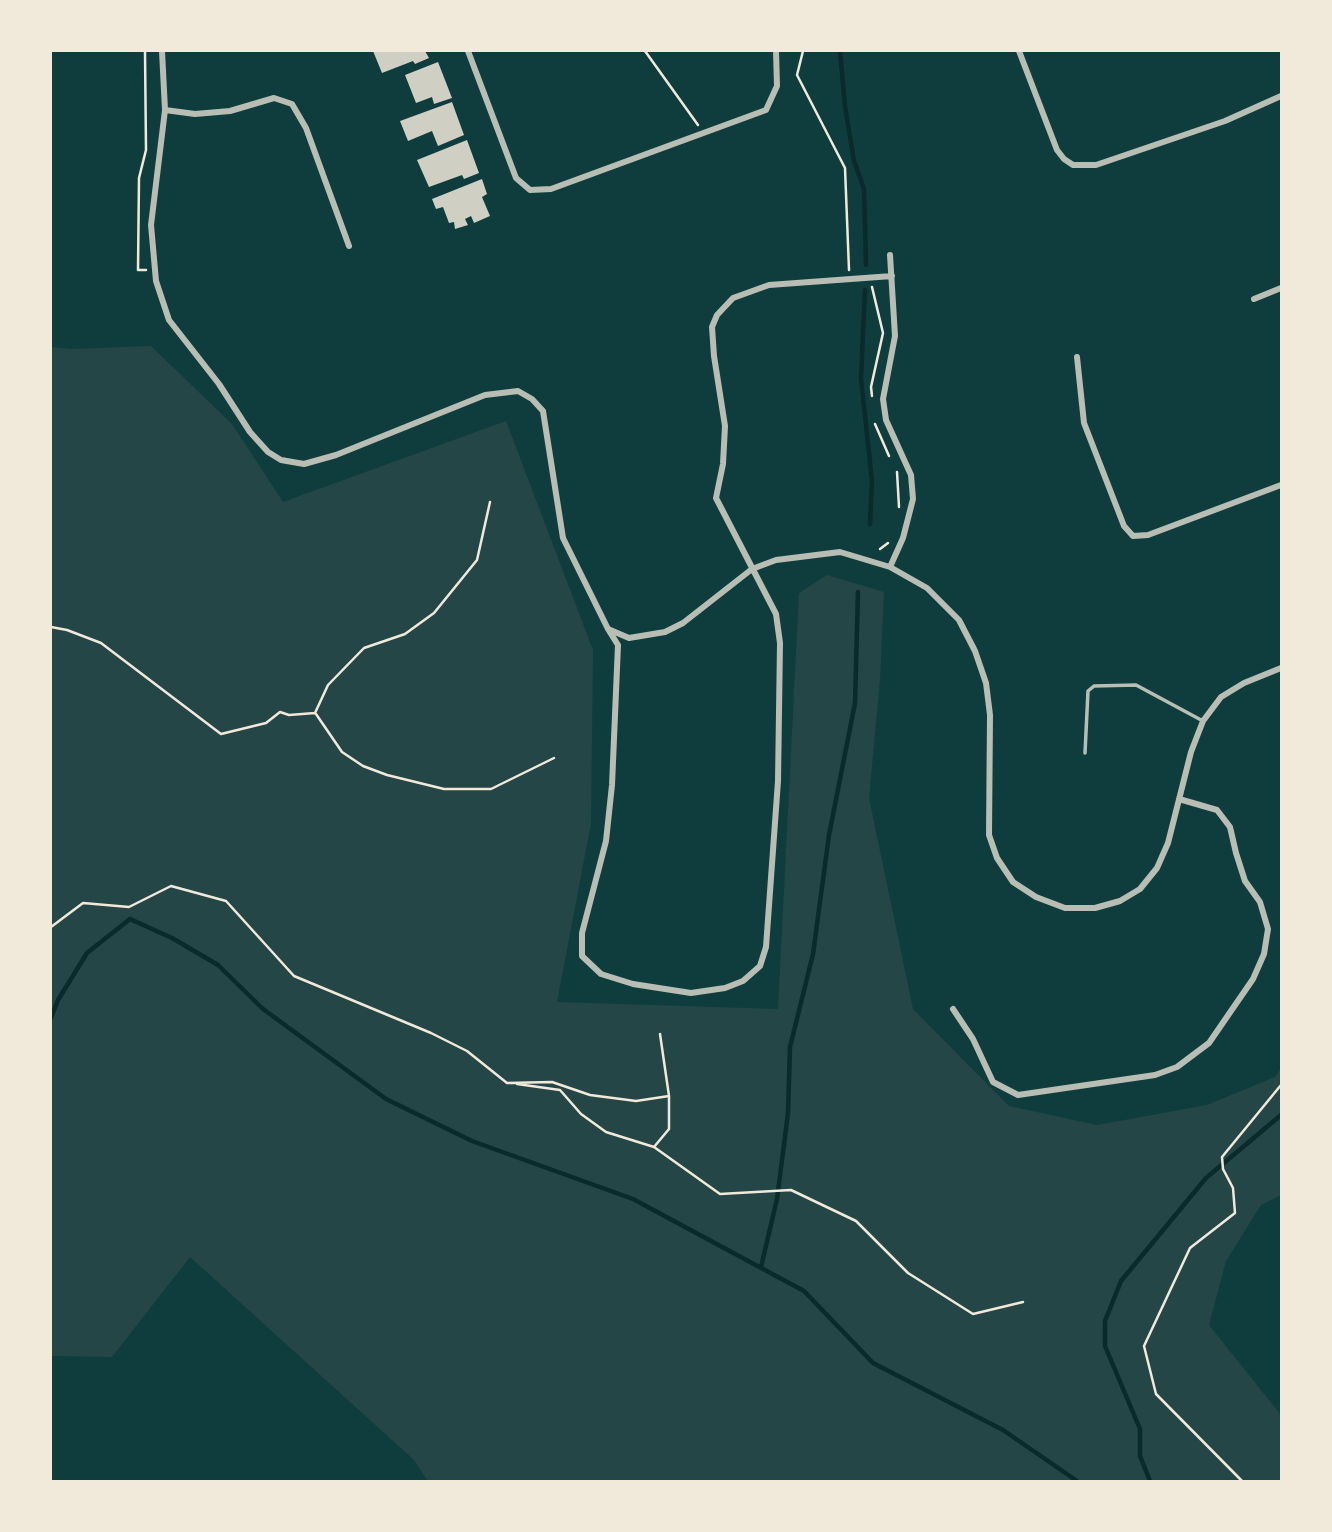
<!DOCTYPE html>
<style>
body{margin:0}
#map{position:relative;width:1332px;height:1532px;overflow:hidden;background:#0f3d3e;font-family:Montserrat,sans-serif}
canvas{display:block}
.frame{position:absolute;inset:0;border:52px solid #f1e9da;pointer-events:none}
</style>
<div id="map">
<canvas width="1332" height="1532"></canvas>
<div class="frame"></div>
</div>
<script>
const g = document.querySelector('canvas').getContext('2d');
g.lineJoin = 'round';
function fillPath(path, color) {
  g.fillStyle = color;
  g.fill(path, 'evenodd');
}
function shape(rows) {
  const path = new Path2D();
  for (const r of rows) {
    path.moveTo(r[0], r[1]);
    for (let i = 2; i < r.length; i += 2) path.lineTo(r[i], r[i + 1]);
  }
  return path;
}
function stroke(path, color, width, dash) {
  g.strokeStyle = color;
  g.lineWidth = width;
  g.lineCap = dash ? 'butt' : 'round';
  g.setLineDash(dash || []);
  g.stroke(path);
}
const green = shape([
 [151,346,232,424,283,502,506,421,593,650,591,823,557,1002,778,1009,799,593,827,575,884,592,880,680,869,798,913,1009,1009,1106,1097,1125,1207,1105,1275,1077,1281,1068,1281,1195,1261,1205,1226,1261,1209,1325,1281,1415,1281,1481,428,1481,414,1460,190,1257,112,1357,51,1356,51,347,71,349]
]);
const stream = shape([
 [840,51,845,106,854,161,864,189,866,265],
 [865,290,861,378,872,481,870,524],
 [51,1018,58,1000,87,953,130,919,172,938,218,965,263,1009,386,1099,472,1141,633,1199,804,1291,873,1363,1003,1430,1077,1481],
 [761,1267,777,1199,788,1113,790,1047,813,954,829,835,855,703,858,592],
 [1150,1481,1140,1456,1140,1429,1105,1346,1105,1321,1121,1281,1206,1178,1281,1115]
]);
const building = shape([
 [373,51,425,51,429,58,415,64,413,61,382,73],
 [438,62,452,98,434,104,432,97,416,103,405,75],
 [452,102,464,135,438,146,432,131,408,141,400,121],
 [467,140,479,173,464,179,462,175,429,187,417,160],
 [482,179,487,194,482,197,490,216,474,223,471,216,465,219,468,225,455,229,454,222,449,223,443,207,436,209,432,199]
]);
const path = shape([
 [145,51,146,150,139,178,138,270,146,270],
 [645,51,698,125],
 [803,51,797,75,845,168,849,270],
 [872,287,883,333,871,387,872,396],
 [875,424,889,456],
 [897,472,899,507],
 [880,549,888,543],
 [51,627,67,630,101,643,221,734,266,723,280,712,289,715,315,713,328,685,364,648,405,634,434,613,477,560,490,502],
 [316,714,342,752,363,766,387,775,444,789,491,789,554,758],
 [51,927,83,903,129,907,171,886,226,901,294,976,431,1033,467,1051,507,1083,552,1082,590,1095,636,1101,669,1096,660,1034],
 [517,1084,560,1090,581,1114,606,1132,654,1147,669,1129,669,1096],
 [654,1147,720,1194,791,1190,856,1221,908,1273,973,1314,1023,1302],
 [1242,1481,1156,1394,1144,1346,1190,1248,1235,1213,1233,1188,1223,1169,1222,1157,1281,1085]
]);
const service = shape([
 [1085,753,1088,691,1094,686,1136,685,1203,721]
]);
const minor = shape([
 [162,51,165,110,151,225,156,281,169,320,219,384,250,432,268,452,281,460,304,464,336,455,485,395,518,391,532,399,543,411,563,538,608,629,629,638,665,632,683,623,752,569,776,560,840,552,890,567,927,588,959,620,975,651,986,683,990,715,989,835,997,858,1013,882,1036,897,1065,908,1095,908,1120,901,1140,889,1157,868,1168,843,1191,752,1203,721,1221,697,1244,683,1281,668],
 [468,51,516,178,530,190,551,189,766,110,777,86,776,51],
 [1019,51,1057,150,1064,159,1073,165,1096,165,1225,121,1281,96],
 [165,110,195,114,230,111,274,98,292,104,306,128,349,246],
 [890,255,895,336,883,399,886,420,911,475,913,499,903,538,890,567],
 [1254,299,1281,288],
 [1077,357,1084,423,1124,526,1133,536,1148,535,1281,485],
 [608,629,618,645,612,785,606,841,582,933,582,956,601,974,633,984,691,993,725,988,743,981,760,966,766,947,778,781,780,643,776,614,716,498,723,464,725,426,714,356,712,327,717,315,733,298,769,285,892,276],
 [953,1009,973,1039,993,1082,1018,1095,1155,1075,1177,1067,1209,1043,1253,979,1264,954,1268,929,1260,902,1245,881,1236,853,1230,827,1217,810,1179,799]
]);
fillPath(green, '#244646');
stroke(stream, '#0a2a2b', 4.5);
fillPath(building, '#cfcfc3');
stroke(path, '#f1e9da', 2.5);
stroke(service, '#b8beb3', 3.5);
stroke(minor, '#b8beb3', 6);
</script>
